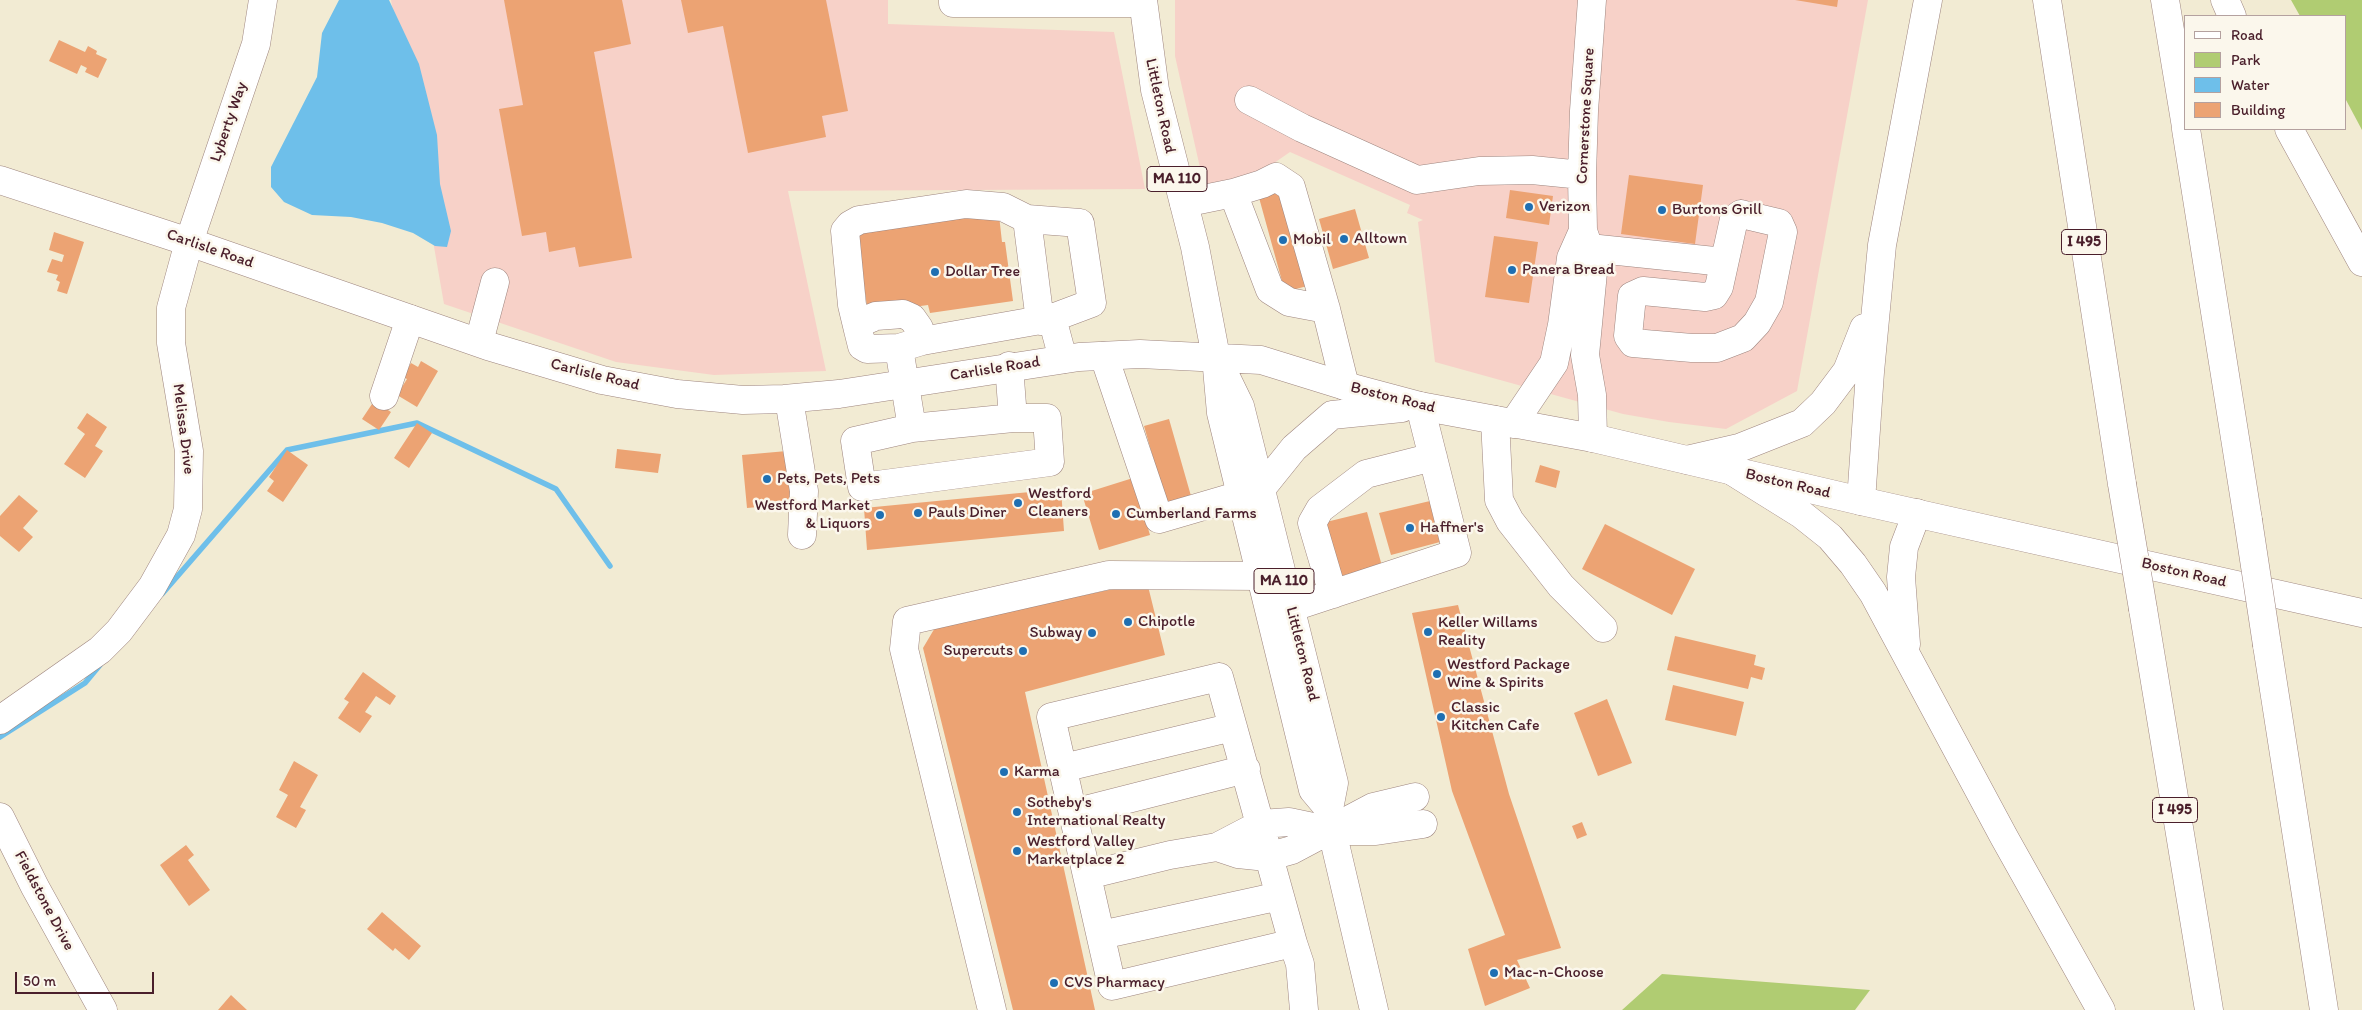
<!DOCTYPE html>
<style>
body{margin:0}
#map{position:relative;width:2362px;height:1010px;overflow:hidden;background:#f2ebd3;font-family:Itim,sans-serif}
canvas{display:block}
.legend{position:absolute;left:2184px;top:15px;width:162px;height:115px;box-sizing:border-box;background:#fbf7ec;border:1px solid #b4a19f;margin:0;padding:6px 9px;list-style:none;font-size:15px;color:#4a1f2b}
.legend li{display:flex;align-items:center;gap:10px;height:25px}
.legend b{width:25px;border:1px solid #b4a19f}
.scale{position:absolute;left:15px;top:972px;width:139px;height:22px;box-sizing:border-box;border:2px solid #4a1f2b;border-top:0;padding-left:6px;font-size:15px;line-height:18px;white-space:nowrap;color:#4a1f2b;-webkit-text-stroke:4px #fbf7ec;paint-order:stroke}
</style>
<div id="map">
<canvas width="2362" height="1010"></canvas>
<ul class="legend">
<li><b style="height:6px;background:#fff"></b>Road</li>
<li><b style="height:14px;background:#b0cc72"></b>Park</li>
<li><b style="height:14px;background:#6ebfea"></b>Water</li>
<li><b style="height:14px;background:#eca373"></b>Building</li>
</ul>
<div class="scale">50 m</div>
</div>
<script>
const g = document.querySelector('canvas').getContext('2d');
g.lineJoin = 'round';
function fillPath(path, color) {
  g.fillStyle = color;
  g.fill(path, 'evenodd');
}
function shape(rows) {
  const path = new Path2D();
  for (const r of rows) {
    path.moveTo(r[0], r[1]);
    for (let i = 2; i < r.length; i += 2) path.lineTo(r[i], r[i + 1]);
  }
  return path;
}
function stroke(path, color, width, dash) {
  g.strokeStyle = color;
  g.lineWidth = width;
  g.lineCap = dash ? 'butt' : 'round';
  g.setLineDash(dash || []);
  g.stroke(path);
}
function label(font, color, halo, rows, align = 'center') {
  g.font = font + ' Itim,sans-serif';
  g.lineWidth = 5;
  g.setLineDash([]);
  g.textBaseline = 'middle';
  g.strokeStyle = halo;
  g.fillStyle = color;
  for (const [text, x, y, turn = 0] of rows) {
    g.save();
    g.translate(x, y);
    g.rotate((+turn || 0) * Math.PI / 180);
    g.textAlign = isNaN(turn) ? turn : align;
    if (halo) g.strokeText(text, 0, 0);
    g.fillText(text, 0, 0);
    g.restore();
  }
}
const built = shape([
 [391,0,888,0,888,24,1114,32,1145,189,788,191,826,371,714,375,616,362,444,304],
 [1175,0,1868,0,1797,391,1726,429,1669,422,1623,414,1435,362,1418,222,1423,220,1407,213,1410,205,1290,152,1209,208,1175,56]
]);
const green = shape([
 [2291,0,2362,0,2362,130,2346,100,2346,16,2300,16],
 [1662,974,1870,990,1855,1010,1622,1010]
]);
const water = shape([
 [339,0,389,0,419,64,437,135,440,184,451,231,447,247,435,246,413,233,382,223,351,217,312,215,284,202,271,187,271,167,317,77,322,33]
]);
const stream = shape([
 [162,594,287,450,417,423,556,489,610,566],
 [0,737,85,683,100,665]
]);
const building = shape([
 [504,0,622,0,631,44,594,52,632,258,579,267,575,247,549,252,546,232,522,236,499,109,523,105],
 [681,0,826,0,848,111,822,116,826,137,748,153,723,26,688,33],
 [1795,0,1838,0,1837,7],
 [59,40,85,52,88,46,97,51,96,54,107,59,98,78,85,72,87,68,81,65,77,74,49,61],
 [1629,175,1703,185,1695,244,1621,234],
 [1281,188,1307,286,1285,292,1258,194],
 [1510,190,1553,196,1549,225,1506,218],
 [1355,209,1369,258,1333,269,1319,219],
 [991,212,999,215,1002,242,1005,242,1013,301,930,313,928,305,868,313,856,232],
 [54,232,84,242,67,294,57,291,60,282,56,280,58,275,47,272,52,259,62,262,64,255,49,250],
 [1494,236,1538,242,1529,303,1485,297],
 [421,361,438,371,417,407,397,395,407,379,403,377,411,363,418,367],
 [374,401,391,412,379,430,362,419],
 [87,413,107,427,95,446,103,451,85,478,64,464,85,434,77,428],
 [1169,419,1191,496,1166,503,1144,426],
 [417,423,432,433,409,468,394,458],
 [617,449,661,454,658,473,615,468],
 [287,450,308,465,283,502,267,491,274,481,269,477],
 [787,451,792,504,747,508,742,455],
 [1540,465,1560,471,1556,488,1535,482],
 [1133,478,1150,535,1099,550,1082,494],
 [1061,489,1064,531,867,550,864,508],
 [19,495,38,511,23,528,33,537,19,552,0,536,0,516],
 [1430,501,1440,542,1391,555,1379,513],
 [1367,512,1382,566,1332,578,1318,524],
 [1605,524,1695,569,1672,615,1582,569],
 [1147,582,1165,655,1025,692,1095,1010,1013,1010,923,648,936,626],
 [1458,605,1509,794,1561,948,1517,960,1530,988,1485,1006,1468,949,1505,935,1452,791,1412,613],
 [1675,636,1756,655,1754,665,1765,668,1762,680,1751,677,1748,689,1667,670],
 [363,672,396,696,390,705,376,696,365,712,372,716,360,733,338,718,349,702,344,699],
 [1673,685,1744,702,1736,736,1665,720],
 [1607,699,1632,763,1598,776,1574,713],
 [294,761,318,775,300,807,306,810,296,828,276,817,288,795,279,790],
 [1582,822,1587,835,1577,839,1572,826],
 [186,845,194,855,188,860,210,890,189,906,160,865],
 [382,912,421,946,409,960,395,948,393,951,367,929],
 [231,995,247,1010,218,1010]
]);
const minor = shape([
 [953,0,953,3,1143,3],
 [1592,0,1584,111,1582,175,1583,231,1594,262,1585,355,1592,395,1593,438],
 [1249,100,1302,128,1417,180,1479,171,1532,170,1582,175],
 [1233,193,1270,290,1289,302,1326,309],
 [1184,203,1233,193,1262,184,1276,177,1291,187,1326,309,1345,386],
 [1741,214,1779,223,1783,232,1769,302,1757,323,1743,338,1717,348,1692,348,1633,343,1628,336,1632,296,1643,291,1705,297,1714,295,1719,287,1734,219,1741,214],
 [1589,248,1724,262],
 [1040,321,1027,219,1080,223,1092,303,1052,318],
 [858,330,852,305,845,231,850,225,859,220,966,204,1003,207,1027,219],
 [479,342,495,282],
 [899,348,867,349,862,346,858,330,864,321,876,316,903,314,912,318,919,328,922,341],
 [1104,356,1159,519,1241,495],
 [1009,366,1013,418,1047,418,1050,462,862,487,855,441,912,428,899,348,922,341,1052,318,1063,359],
 [384,396,410,319],
 [789,399,804,491,802,535],
 [1495,420,1499,500,1510,521,1561,586,1603,628],
 [1513,424,1554,363,1562,325,1571,258,1583,231],
 [912,428,1013,418],
 [1333,594,1312,523,1320,509,1366,474,1433,457],
 [1290,608,1457,553,1420,406],
 [1219,677,1293,943,1112,986,1051,717,1219,677],
 [0,720,100,650,119,631,152,587,181,535,188,509,189,451,171,343,171,308,189,242,256,44,263,0],
 [1063,768,1233,727],
 [1073,813,1246,769],
 [0,817,35,887,103,1010],
 [1217,847,1238,854,1267,857,1292,850,1373,807,1415,797],
 [1088,875,1170,855,1217,847,1261,824,1289,822,1332,831,1376,831,1423,824],
 [1101,935,1280,896],
 [1293,943,1300,964,1304,1010],
 [992,1010,904,649,907,621,1109,575,1261,576]
]);
const major = shape([
 [1143,0,1155,90,1195,247,1216,357,1221,413,1313,790,1329,809],
 [0,180,189,242,488,346,602,380,677,394,743,400,784,399,839,394,1079,357,1140,354,1261,360,1345,386,1420,406,1593,438,1861,501,2362,613],
 [1223,371,1240,406,1334,783,1329,809,1332,831,1374,1010],
 [1261,489,1294,448,1332,415,1402,408]
]);
const highway = shape([
 [2047,0,2122,484],
 [2165,0,2186,127],
 [2225,0,2232,16],
 [2186,129,2248,520],
 [2289,129,2362,262],
 [1687,460,1739,448,1802,423,1823,403,1847,371,1864,328],
 [1732,471,1801,514,1830,537,1853,564,1873,593,2004,837,2101,1010],
 [1861,501,1870,372,1882,245,1928,0],
 [2143,609,2209,1010],
 [1906,644,1901,577,1904,547,1917,513],
 [2267,645,2324,1010]
]);
const highwayBridge = shape([
 [2122,484,2143,609],
 [2248,520,2267,645]
]);
const markers = [
 [1529,207,5,"#1f6fb2"],
 [1662,210,5,"#1f6fb2"],
 [1344,239,5,"#1f6fb2"],
 [1283,240,5,"#1f6fb2"],
 [1512,270,5,"#1f6fb2"],
 [935,272,5,"#1f6fb2"],
 [767,479,5,"#1f6fb2"],
 [1018,503,5,"#1f6fb2"],
 [918,513,5,"#1f6fb2"],
 [1116,514,5,"#1f6fb2"],
 [880,515,5,"#1f6fb2"],
 [1410,528,5,"#1f6fb2"],
 [1128,622,5,"#1f6fb2"],
 [1428,632,5,"#1f6fb2"],
 [1092,633,5,"#1f6fb2"],
 [1023,651,5,"#1f6fb2"],
 [1437,674,5,"#1f6fb2"],
 [1441,717,5,"#1f6fb2"],
 [1004,772,5,"#1f6fb2"],
 [1017,812,5,"#1f6fb2"],
 [1017,851,5,"#1f6fb2"],
 [1494,973,5,"#1f6fb2"],
 [1054,983,5,"#1f6fb2"]
];
const shields = [
 [1177,179,60],
 [2084,242,45],
 [1284,581,60],
 [2175,810,45]
];
const shieldNames = [
 ["MA 110",1177,179],
 ["I 495",2084,242],
 ["MA 110",1284,581],
 ["I 495",2175,810]
];
const streetNames = [
 ["Littleton Road",1160,106,78],
 ["Cornerstone Square",1586,116,-87],
 ["Lyberty Way",229,122,-71],
 ["Carlisle Road",210,249,19],
 ["Carlisle Road",995,369,-9],
 ["Carlisle Road",595,375,14],
 ["Boston Road",1393,398,14],
 ["Melissa Drive",183,429,83],
 ["Boston Road",1788,484,13],
 ["Boston Road",2184,573,13],
 ["Littleton Road",1302,654,76],
 ["Fieldstone Drive",44,901,62]
];
const poiNames = [
 ["Verizon",1539,207],
 ["Burtons Grill",1672,210],
 ["Alltown",1354,239],
 ["Mobil",1293,240],
 ["Panera Bread",1522,270],
 ["Dollar Tree",945,272],
 ["Pets, Pets, Pets",777,479],
 ["Westford",1028,494],
 ["Cleaners",1028,512],
 ["Westford Market",870,506,"right"],
 ["& Liquors",870,524,"right"],
 ["Pauls Diner",928,513],
 ["Cumberland Farms",1126,514],
 ["Haffner's",1420,528],
 ["Chipotle",1138,622],
 ["Keller Willams",1438,623],
 ["Reality",1438,641],
 ["Subway",1082,633,"right"],
 ["Supercuts",1013,651,"right"],
 ["Westford Package",1447,665],
 ["Wine & Spirits",1447,683],
 ["Classic",1451,708],
 ["Kitchen Cafe",1451,726],
 ["Karma",1014,772],
 ["Sotheby's",1027,803],
 ["International Realty",1027,821],
 ["Westford Valley",1027,842],
 ["Marketplace 2",1027,860],
 ["Mac-n-Choose",1504,973],
 ["CVS Pharmacy",1064,983]
];
fillPath(built, '#f7d1c8');
fillPath(green, '#b0cc72');
fillPath(water, '#6ebfea');
stroke(stream, '#6ebfea', 5.5);
fillPath(building, '#eca373');
stroke(minor, '#9e857f', 29);
stroke(major, '#9e857f', 29);
stroke(highway, '#9e857f', 29);
stroke(minor, '#fff', 28);
stroke(major, '#fff', 28);
stroke(highway, '#fff', 28);
stroke(highwayBridge, '#9e857f', 29, []);
stroke(highwayBridge, '#fff', 28);
for (const [x, y, r, color] of markers) {
  const dot = new Path2D();
  dot.arc(x, y, r, 0, 2 * Math.PI);
  g.fillStyle = color;
  g.fill(dot);
  stroke(dot, '#fbf7ec', 2);
}
for (const [x, y, w] of shields) {
  const box = new Path2D();
  box.roundRect(x - w / 2, y - 12.5, w, 25, 4);
  g.fillStyle = '#fbf7ec';
  g.fill(box);
  stroke(box, '#4a1f2b', 1);
}
label('bold 15px', '#4a1f2b', null, shieldNames);
label('16px', '#4a1f2b', '#fbf7ec', streetNames);
label('16px', '#4a1f2b', '#fbf7ec', poiNames, 'left');
</script>
